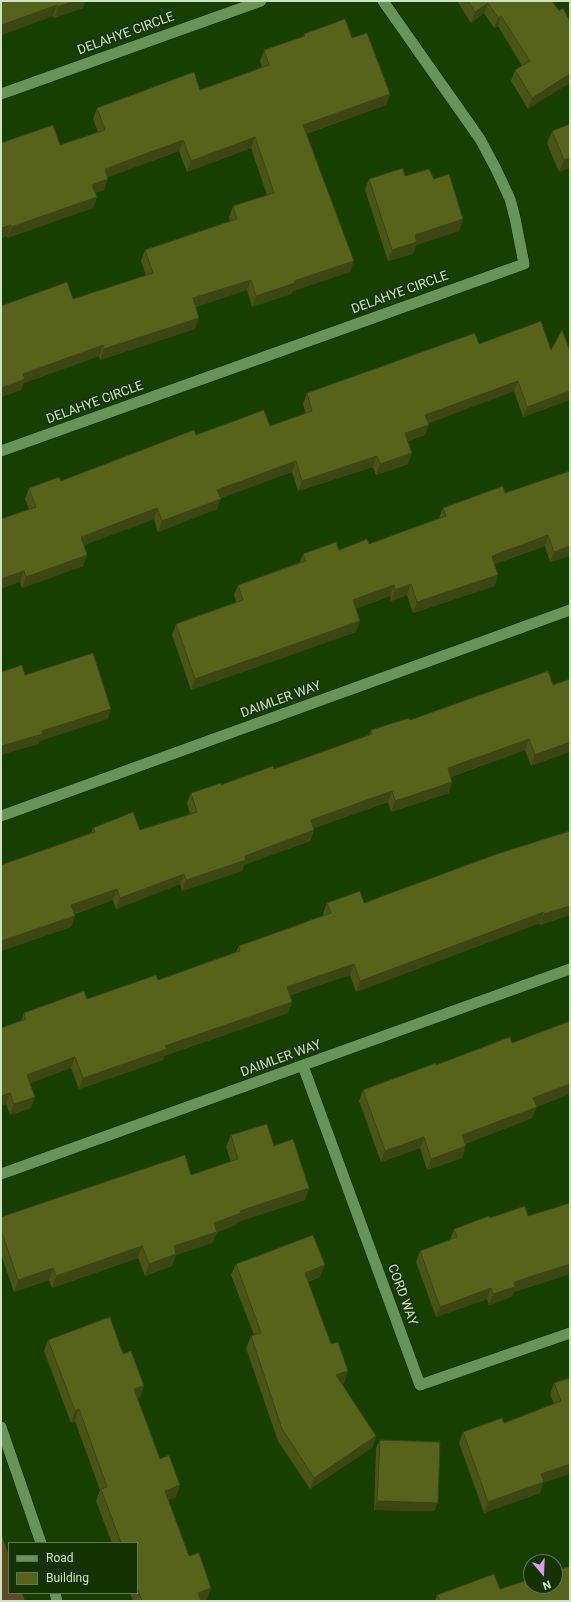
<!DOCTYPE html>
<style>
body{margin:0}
#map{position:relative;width:571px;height:1602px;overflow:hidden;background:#173f00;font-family:Roboto,sans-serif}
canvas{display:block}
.frame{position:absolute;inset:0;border:2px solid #cce4c4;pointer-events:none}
.legend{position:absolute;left:8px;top:1542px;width:130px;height:52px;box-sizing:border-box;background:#143305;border:1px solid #5e7a51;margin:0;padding:5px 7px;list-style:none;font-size:12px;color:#cce4c4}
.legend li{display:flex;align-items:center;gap:8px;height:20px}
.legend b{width:20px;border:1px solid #5e7a51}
.north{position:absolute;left:523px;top:1554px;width:40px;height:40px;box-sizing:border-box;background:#143305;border:1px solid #5e7a51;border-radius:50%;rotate:161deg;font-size:11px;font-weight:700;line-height:16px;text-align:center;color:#cce4c4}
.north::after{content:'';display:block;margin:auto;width:14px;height:18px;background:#dd99f3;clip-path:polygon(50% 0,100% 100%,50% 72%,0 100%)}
</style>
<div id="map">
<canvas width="571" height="1602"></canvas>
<div class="frame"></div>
<ul class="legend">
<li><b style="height:5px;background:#689458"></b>Road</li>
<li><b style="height:11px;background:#57621b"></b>Building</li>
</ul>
<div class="north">N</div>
</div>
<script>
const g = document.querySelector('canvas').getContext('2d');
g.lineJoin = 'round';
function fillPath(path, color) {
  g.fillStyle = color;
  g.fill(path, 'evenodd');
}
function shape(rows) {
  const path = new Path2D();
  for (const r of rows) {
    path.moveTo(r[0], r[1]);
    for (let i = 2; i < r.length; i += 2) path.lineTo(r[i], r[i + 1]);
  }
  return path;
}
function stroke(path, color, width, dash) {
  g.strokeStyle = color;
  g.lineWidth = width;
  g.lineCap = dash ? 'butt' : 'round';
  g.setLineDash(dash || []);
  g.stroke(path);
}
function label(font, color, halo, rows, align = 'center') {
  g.font = font + ' Roboto,sans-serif';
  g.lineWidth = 3;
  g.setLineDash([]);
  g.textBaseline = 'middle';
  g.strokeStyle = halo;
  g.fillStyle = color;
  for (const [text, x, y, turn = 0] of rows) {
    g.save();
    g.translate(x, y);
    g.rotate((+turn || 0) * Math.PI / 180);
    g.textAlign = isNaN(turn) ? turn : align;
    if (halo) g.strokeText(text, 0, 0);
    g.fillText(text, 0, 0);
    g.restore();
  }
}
const green = shape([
 [1,1533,9,1556,9,1593,22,1593,25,1601,1,1601]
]);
const minor = shape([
 [1,94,261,1],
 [1,451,524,264,515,218,510,199,496,169,480,139,383,1],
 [1,816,570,610],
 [303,1066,420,1385,570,1333],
 [1,1174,570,969]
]);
const tertiary = shape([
 [1,1427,41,1543],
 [55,1593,57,1601]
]);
const wall = shape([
 [1,1,85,1,83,8,54,18,53,16,1,35],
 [457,1,552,1,559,11,570,21,528,109,511,81,515,70,522,66,498,26,494,28,484,13,471,23],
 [304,34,352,38,390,94,386,105,306,134,350,272,293,291,291,294,252,307,247,290,196,307,195,329,100,360,99,356,24,383,21,390,1,397,73,299,146,276,141,261,145,250,230,222,229,217,233,206,267,195,251,148,187,172,179,151,108,177,104,190,95,193,97,197,93,208,7,238,7,236,1,238,1,143,60,145,98,132,93,119,97,108,200,90,262,67,260,61,264,50,303,37],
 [552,131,570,168,559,172,547,143],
 [405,176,434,179,463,219,459,231,416,245,413,254,388,261,365,190,369,179],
 [479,344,570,351,570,400,523,417,514,391,428,423,425,435,408,441,408,464,376,475,373,467,298,491,292,472,220,498,217,509,158,532,154,519,84,545,87,555,83,566,22,588,20,582,29,509,25,499,29,488,61,481,196,435,270,426,306,414,303,404,307,393],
 [570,471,570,556,550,562,545,546,495,564,495,586,413,613,407,595,391,601,390,596,355,609,356,632,191,690,172,635,176,624,236,602,234,595,238,585,300,562,303,554,339,550,369,544,439,518,443,508,505,493],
 [570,679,531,766,525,750,451,777,449,793,391,812,388,802,314,828,314,830,310,841,244,865,242,871,182,891,180,884,116,909,113,900,75,914,75,916,71,927,1,951,1,865,91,833,93,828,140,830,190,814,187,803,191,793,221,785,274,769,369,736,371,730,410,720,553,685],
 [497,854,570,915,540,925,540,923,356,992,350,975,290,995,292,1002,288,1013,164,1056,163,1060,79,1089,71,1068,30,1083,31,1108,10,1115,6,1104,21,1021,24,1013,87,999,158,980,236,952,239,946,324,915,323,914,327,903,364,903],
 [570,1021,570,1094,536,1107,532,1118,465,1144,462,1158,427,1170,420,1148,381,1162,359,1101,363,1090,436,1065,512,1043],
 [231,1135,274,1146,309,1188,305,1200,237,1222,236,1225,217,1232,212,1243,176,1255,172,1266,145,1276,138,1258,52,1288,49,1280,14,1292,1,1254,1,1217,191,1175,231,1162,226,1147],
 [570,1203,570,1274,514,1292,511,1297,489,1305,487,1299,436,1317,416,1262,420,1251,450,1240,454,1229,490,1218,528,1216],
 [236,1264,320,1277,308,1282,331,1344,348,1371,344,1383,341,1384,376,1436,372,1448,310,1489,278,1441,246,1348,251,1336,254,1335,231,1275],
 [48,1340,140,1397,137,1398,160,1459,176,1497,168,1500,189,1556,207,1600,203,1601,133,1601,130,1593,137,1593,137,1543,112,1543,96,1501,100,1490,75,1421,71,1423,44,1351],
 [570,1378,543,1483,540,1493,484,1513,459,1443,463,1432,504,1423,554,1404,550,1394,554,1383],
 [380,1440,434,1511,374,1510,376,1448],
 [500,1589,570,1601,435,1601,437,1595]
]);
const shadedWall = shape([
 [74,1,85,1,83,8,54,18,58,7],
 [488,3,484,13,471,23,475,12],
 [57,5,53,16,1,35,1,25],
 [501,16,498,26,494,28,498,18],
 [570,74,570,83,528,109,532,98],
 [390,94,386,105,299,136,303,125],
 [255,137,251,148,187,172,191,161],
 [183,140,179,151,101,180,105,169],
 [570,158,570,168,559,172,564,160],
 [108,179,104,190,88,195,92,185],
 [97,197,93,208,7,238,11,227],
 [463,219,459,231,416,245,413,254,388,261,392,250,415,235],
 [11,225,7,236,1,238,1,228],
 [354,261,350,272,293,291,291,294,252,307,256,296,294,281],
 [251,280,247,290,189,309,193,298],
 [199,318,195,329,100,360,104,349],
 [103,345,99,356,24,383,21,390,1,397,1,388,23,374],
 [518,381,514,391,422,426,425,415],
 [570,391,570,400,523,417,527,407],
 [429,425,425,435,401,444,405,433],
 [412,453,408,464,376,475,380,464],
 [377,456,373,467,298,491,302,481],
 [296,461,292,472,213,501,217,490],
 [221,499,217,509,158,532,162,521],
 [157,508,154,519,77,548,81,537],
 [548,535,545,546,488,566,492,556],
 [570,546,570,556,550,562,554,552],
 [87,555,83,566,22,588,26,577],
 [24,571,20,582,1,589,1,579],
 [498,575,495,586,413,613,417,602],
 [411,584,407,595,391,601,395,590],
 [394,585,390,596,349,611,353,600],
 [360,621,356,632,191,690,195,679],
 [111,709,108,719,40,741,39,744,1,755,1,746,42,731],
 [529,739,525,750,444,779,448,768],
 [570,742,570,752,531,766,535,755],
 [452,782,449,793,391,812,395,801],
 [392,791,388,802,307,831,311,820],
 [314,830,310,841,244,865,242,871,182,891,186,880,245,856],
 [184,874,180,884,116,909,120,898],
 [117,889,113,900,67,916,71,905],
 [570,906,570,915,540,925,544,914],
 [544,912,540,923,356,992,360,981],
 [75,916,71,927,1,951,1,941],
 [354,964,350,975,283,998,287,987],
 [292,1002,288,1013,164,1056,163,1060,79,1089,83,1078,165,1046],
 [75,1057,71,1068,23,1086,27,1075],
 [570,1084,570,1094,529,1109,533,1098],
 [10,1093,6,1104,1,1106,1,1096],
 [35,1097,31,1108,10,1115,14,1104],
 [537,1107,532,1118,458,1146,462,1135],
 [424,1137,420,1148,381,1162,385,1151],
 [466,1146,462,1158,427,1170,431,1159],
 [309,1188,305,1200,237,1222,236,1225,214,1233,217,1232,212,1243,176,1255,172,1266,145,1276,149,1264,174,1246,214,1223,240,1211],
 [142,1246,138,1258,52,1288,56,1276],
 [570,1264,570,1274,514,1292,511,1297,489,1305,493,1294,514,1282],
 [325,1265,320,1277,301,1284,305,1273],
 [53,1268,49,1280,14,1292,18,1280],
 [491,1288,487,1299,436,1317,440,1307],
 [348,1371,344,1383,332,1387,336,1375],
 [144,1386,140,1397,130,1401,134,1389],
 [79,1409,75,1421,71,1423,75,1411],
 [376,1436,372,1448,310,1489,314,1478],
 [570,1464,570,1474,543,1483,540,1493,484,1513,488,1502,541,1474],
 [180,1485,176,1497,161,1502,165,1491],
 [377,1501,438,1503,434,1511,374,1510],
 [211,1588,207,1600,203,1601,195,1601,198,1593]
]);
const building = shape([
 [1,1,74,1,58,7,57,5,1,25,1,1],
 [468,1,552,1,559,11,563,8,570,21,570,74,532,98,515,70,530,61,501,16,498,18,488,3,475,12,468,1],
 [345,19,352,38,367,33,390,94,303,125,354,261,294,281,295,283,256,296,251,280,193,298,199,318,104,349,103,345,23,374,25,379,1,388,1,306,67,282,73,299,153,273,145,250,237,219,233,206,274,193,255,137,191,161,183,140,105,169,108,179,92,185,97,197,11,227,11,225,1,228,1,143,53,125,60,145,105,130,97,108,194,72,200,90,269,65,264,50,305,36,304,34,345,19],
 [570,124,570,158,564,160,552,131,570,124],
 [403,168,405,176,429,169,434,179,449,174,463,219,415,235,417,242,392,250,369,179,403,168],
 [541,321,551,350,562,330,570,351,570,391,527,407,518,381,425,415,429,425,405,433,412,453,380,464,377,456,302,481,296,461,217,490,221,499,162,521,157,508,81,537,87,555,26,577,24,571,1,579,1,519,36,507,29,488,59,477,61,481,194,430,196,435,264,410,270,426,312,411,307,393,475,333,479,344,541,321],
 [570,471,570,546,554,552,548,535,492,556,498,575,417,602,411,584,395,590,394,585,353,600,360,621,195,679,176,624,243,600,238,585,306,561,303,554,336,542,339,550,367,539,369,544,446,516,443,508,503,486,505,493,570,471],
 [93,653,111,709,42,731,43,734,1,746,1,672,22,665,25,675,93,653],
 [548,671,553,685,570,679,570,742,535,755,529,739,448,768,452,782,395,801,392,791,311,820,314,830,245,856,246,860,186,880,184,874,120,898,117,889,71,905,75,916,1,941,1,865,95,832,93,828,133,812,140,830,197,812,191,793,221,783,221,785,273,766,274,769,372,734,371,730,409,718,410,720,548,671],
 [570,831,570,906,544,914,544,912,360,981,354,964,287,987,292,1002,165,1046,167,1049,83,1078,75,1057,27,1075,35,1097,14,1104,10,1093,1,1096,1,1028,26,1019,24,1013,84,991,87,999,156,975,158,980,240,951,239,946,331,913,327,903,360,891,364,903,497,854,570,831],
 [570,1021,570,1084,533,1098,537,1107,462,1135,466,1146,431,1159,424,1137,385,1151,363,1090,436,1063,436,1065,510,1037,512,1043,570,1021],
 [267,1124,274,1146,293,1139,309,1188,240,1211,241,1213,214,1223,217,1232,174,1246,176,1254,149,1264,142,1246,56,1276,53,1268,18,1280,1,1230,1,1217,185,1155,191,1175,238,1159,231,1135,267,1124],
 [570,1203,570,1264,514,1282,515,1287,493,1294,491,1288,440,1307,420,1251,457,1237,454,1229,489,1216,490,1218,525,1206,528,1216,570,1203],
 [313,1235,325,1265,305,1273,331,1344,338,1342,348,1371,336,1375,376,1436,314,1478,282,1429,251,1336,261,1333,236,1264,313,1235],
 [110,1317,123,1354,131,1351,144,1386,134,1389,160,1459,169,1455,180,1485,165,1491,189,1556,199,1553,211,1588,198,1593,201,1601,142,1601,137,1587,137,1543,121,1543,101,1489,107,1487,79,1409,75,1411,48,1340,110,1317],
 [570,1378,570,1464,541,1474,544,1482,488,1502,463,1432,502,1418,504,1423,561,1401,554,1383,570,1378],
 [380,1440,440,1442,438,1503,377,1501,380,1440],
 [570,1566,570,1601,440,1601,437,1595,494,1574,500,1589,531,1579,531,1586,555,1586,555,1571,570,1566]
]);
const streetNames = [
 ["DELAHYE CIRCLE",126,34,-20],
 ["DELAHYE CIRCLE",400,293,-20],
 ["DELAHYE CIRCLE",95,403,-20],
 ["DAIMLER WAY",281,700,-20],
 ["DAIMLER WAY",281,1059,-20],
 ["CORD WAY",402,1295,70]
];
fillPath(green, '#614922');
stroke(minor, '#0d2204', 12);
stroke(tertiary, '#0d2204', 12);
stroke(minor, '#689458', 11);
stroke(tertiary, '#689458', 11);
fillPath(wall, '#4b5417');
fillPath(shadedWall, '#3d4513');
fillPath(building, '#57621b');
stroke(building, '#3d4513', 1);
label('13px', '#cce4c4', '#143305', streetNames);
</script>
